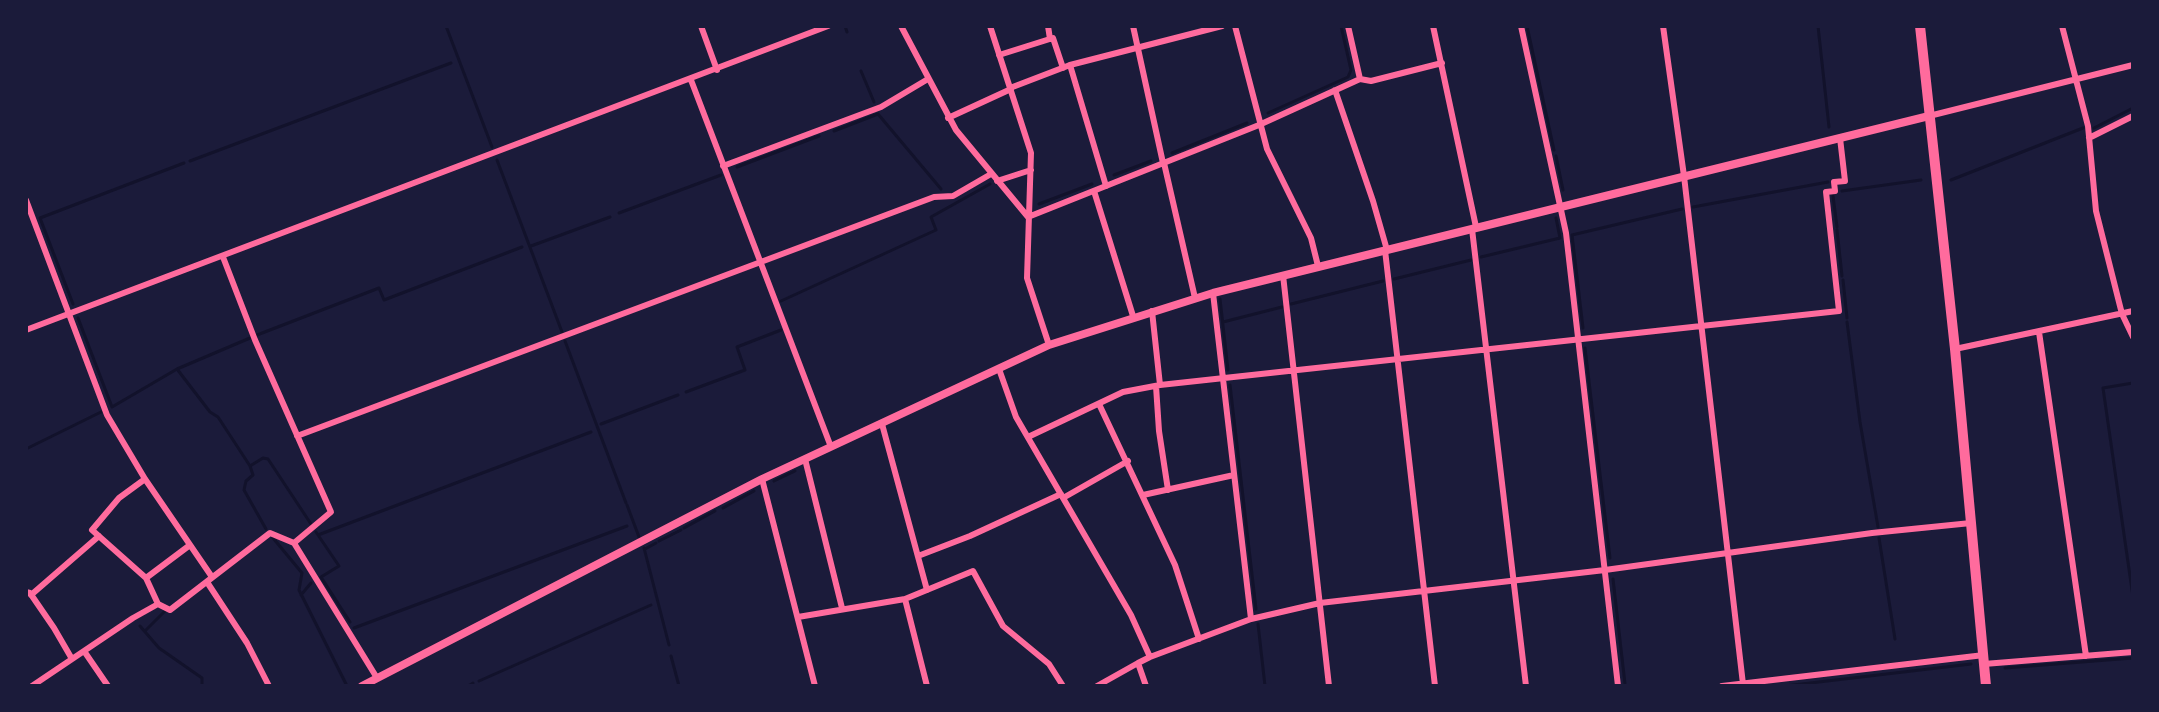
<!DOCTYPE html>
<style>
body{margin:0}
#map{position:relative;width:2159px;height:712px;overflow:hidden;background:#1b1b3a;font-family:Rubik,sans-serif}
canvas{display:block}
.frame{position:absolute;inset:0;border:28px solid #1b1b3a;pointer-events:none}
</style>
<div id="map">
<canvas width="2159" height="712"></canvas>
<div class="frame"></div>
</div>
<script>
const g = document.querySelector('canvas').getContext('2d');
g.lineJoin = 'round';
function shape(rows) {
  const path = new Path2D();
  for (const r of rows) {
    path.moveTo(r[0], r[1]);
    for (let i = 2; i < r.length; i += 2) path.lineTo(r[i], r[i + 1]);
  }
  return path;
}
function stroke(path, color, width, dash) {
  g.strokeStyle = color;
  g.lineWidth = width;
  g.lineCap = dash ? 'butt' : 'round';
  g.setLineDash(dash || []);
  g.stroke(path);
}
const stream = shape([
 [446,26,492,147],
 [845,26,847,32],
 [1527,26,1554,150],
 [1818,26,1829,127],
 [861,71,874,102],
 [1268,113,1348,77,1351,70,1341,26],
 [2094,128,2133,108],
 [834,131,878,114,941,189],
 [1172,153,1247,123],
 [1556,156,1563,190],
 [497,160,562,332],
 [190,161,451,63],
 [737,167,819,136],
 [1114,175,1151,161],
 [1951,180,2083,128],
 [1842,191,1921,180],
 [1833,196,1837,227],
 [1039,204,1092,184],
 [1693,207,1828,182],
 [619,213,721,175],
 [1837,230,1842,276],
 [531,246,610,217],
 [1481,257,1560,238,1556,218],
 [1394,279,1471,260],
 [1843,280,1847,318],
 [1220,299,1228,370],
 [781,301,936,230,931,217,990,184],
 [73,304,40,218,184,163],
 [1291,304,1383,281],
 [78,318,112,407,177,369,210,412,218,417,250,466,253,475,246,481,244,490,266,529],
 [1223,322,1282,307],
 [1847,322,1860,422,1878,527],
 [1583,328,1572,235,1682,209],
 [257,335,379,288,384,300,522,247],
 [565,341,626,503],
 [1585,348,1610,558],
 [177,369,250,338],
 [2133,383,2103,388,2133,597],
 [1230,385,1256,609],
 [686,392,745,370,737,347,781,330],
 [601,424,678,395],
 [26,449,101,412],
 [250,466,263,458,268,459,311,524],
 [774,481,795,471],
 [627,505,639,537],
 [723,508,754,491],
 [684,528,715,511],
 [316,532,339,566,321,577,350,622],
 [318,535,591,432],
 [273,538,302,573,299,590,347,686],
 [1879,538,1895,639],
 [659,541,681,530],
 [644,548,669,645],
 [645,549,656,543],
 [1613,579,1625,684],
 [301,595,311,583],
 [1258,624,1265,686],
 [140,626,159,648,202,678,202,686],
 [354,628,627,526],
 [145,631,165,611],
 [671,656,679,686],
 [2005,668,2133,658],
 [479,681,651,605],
 [468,686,473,683],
 [1785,686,1971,664]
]);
const minor = shape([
 [701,26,717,70],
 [901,26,956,130,1028,217],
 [990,26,1031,153,1027,278,1049,345],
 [1048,26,1050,39],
 [1133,26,1163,163],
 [1235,26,1267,149,1311,238,1318,266],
 [1433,26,1476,227],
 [1521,26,1566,233,1618,686],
 [1663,26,1684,176,1743,684],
 [2062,26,2088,126,2096,211,2122,314,2133,337],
 [999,55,1053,38,1063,68],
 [1070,65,1106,186],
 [1360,79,1371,81,1442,63],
 [691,80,831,447],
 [1010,88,1070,65,1222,26],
 [1335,90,1373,201,1387,250],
 [1929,116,2133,65],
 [948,118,1011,89],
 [2089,138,2133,116],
 [1164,163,1195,298],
 [723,166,881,107,928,79],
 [997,181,1031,170],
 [1094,191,1133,316],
 [26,200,107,415,145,479,212,577],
 [1028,217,1259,125,1360,79,1348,26],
 [1472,229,1526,686],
 [1385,250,1435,686],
 [223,257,255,340,331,512,294,543],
 [1283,275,1329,686],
 [1213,293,1251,619],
 [1152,311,1160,385],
 [26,330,828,26],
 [2039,332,2086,656],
 [1955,349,2133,311],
 [999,369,1016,417,1131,615,1150,657],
 [1156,386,1159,431,1168,490],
 [1099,404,1175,565,1199,639],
 [882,424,927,590],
 [297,436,934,197,953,196,991,174],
 [1028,437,1123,392,1160,385,1839,311,1826,192,1835,191,1834,182,1845,181,1840,138],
 [805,459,842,608],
 [145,479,119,498,92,530,146,578,158,604],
 [762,479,815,686],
 [1143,495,1234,475],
 [1063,498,1128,461],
 [918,556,970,536,1061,494],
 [146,578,190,545],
 [207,582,247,643,269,686],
 [26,592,30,593,54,628,72,659],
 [31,595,99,536],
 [798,617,905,599],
 [84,651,108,686],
 [1984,664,2133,652],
 [32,686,133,618,158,604,170,610,270,533,294,543,377,678],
 [927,686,905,599,973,571,1003,626,1049,664,1063,686],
 [1097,686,1138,663],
 [1146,686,1138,663,1150,657,1251,619,1320,603,1605,570,1872,533,1971,523],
 [1722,686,1984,655]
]);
const tertiary = shape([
 [362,686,762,479,1049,345,1213,293,1929,116]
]);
const primary = shape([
 [1920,26,1955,349,1986,686]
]);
stroke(stream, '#12122b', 3);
stroke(minor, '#ff6b9d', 6);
stroke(tertiary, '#ff6b9d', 8);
stroke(primary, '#ff6b9d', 10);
</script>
